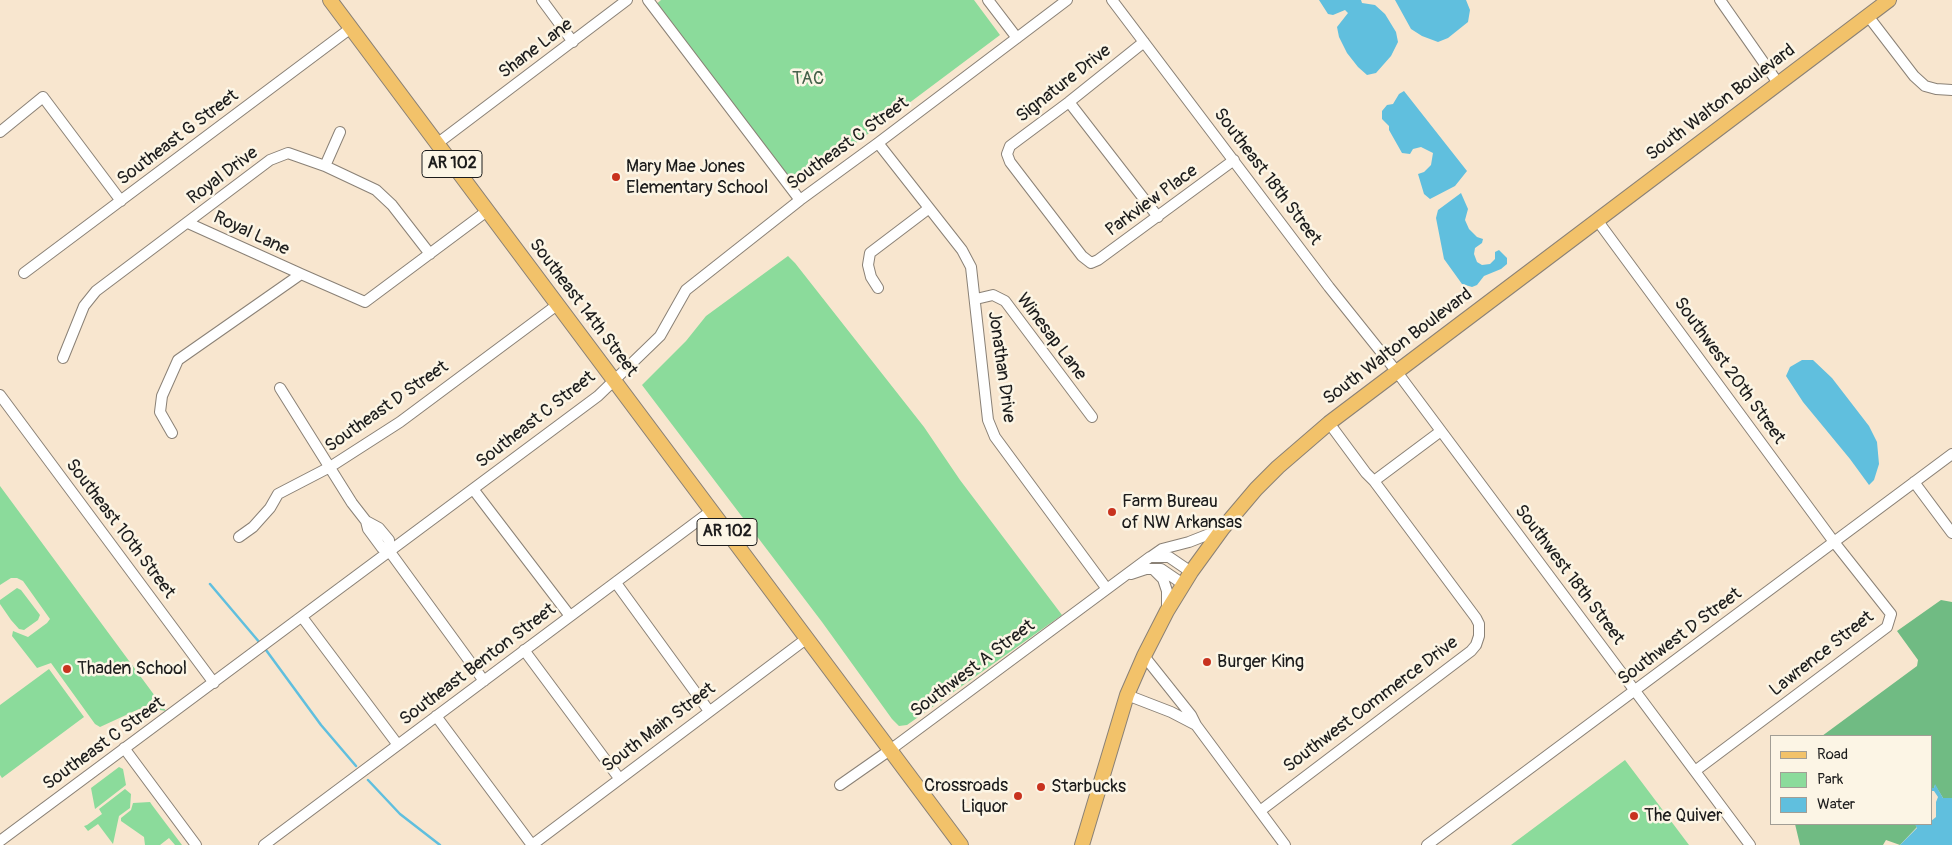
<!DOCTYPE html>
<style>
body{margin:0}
#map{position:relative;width:1952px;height:845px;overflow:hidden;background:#f8e6cf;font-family:Pangolin,sans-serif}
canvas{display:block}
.legend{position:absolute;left:1770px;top:735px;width:162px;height:90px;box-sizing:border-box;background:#fcf5e5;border:1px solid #a29e95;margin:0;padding:6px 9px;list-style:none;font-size:15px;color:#1c1c1c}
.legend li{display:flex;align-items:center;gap:10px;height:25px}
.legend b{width:25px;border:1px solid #a29e95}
</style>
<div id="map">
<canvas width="1952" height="845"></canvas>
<ul class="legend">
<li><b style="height:6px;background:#f2c26a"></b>Road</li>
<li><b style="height:14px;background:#8bdb9b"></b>Park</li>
<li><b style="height:14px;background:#60bfde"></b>Water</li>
</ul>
</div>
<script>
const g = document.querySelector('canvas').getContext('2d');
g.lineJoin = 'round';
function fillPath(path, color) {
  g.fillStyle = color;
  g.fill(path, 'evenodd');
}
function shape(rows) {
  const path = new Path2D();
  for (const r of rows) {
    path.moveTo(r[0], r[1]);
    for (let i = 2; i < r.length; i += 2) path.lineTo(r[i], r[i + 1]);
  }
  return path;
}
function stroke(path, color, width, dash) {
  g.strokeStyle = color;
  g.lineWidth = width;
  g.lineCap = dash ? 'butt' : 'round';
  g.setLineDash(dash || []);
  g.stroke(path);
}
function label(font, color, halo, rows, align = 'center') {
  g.font = font + ' Pangolin,sans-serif';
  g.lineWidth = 5;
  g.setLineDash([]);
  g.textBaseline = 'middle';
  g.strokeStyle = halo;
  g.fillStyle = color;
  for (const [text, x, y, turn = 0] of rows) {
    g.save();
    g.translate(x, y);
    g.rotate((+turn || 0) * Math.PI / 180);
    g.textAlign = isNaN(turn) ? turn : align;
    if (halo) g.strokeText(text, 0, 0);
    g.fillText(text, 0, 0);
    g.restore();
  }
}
const green = shape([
 [661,0,974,0,1000,35,793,190,653,7],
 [788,256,795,263,924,427,960,480,1062,615,907,725,899,726,892,719,822,622,642,385,686,341,706,316],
 [0,486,166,711,149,708,139,709,100,727,95,724,51,663,37,668,12,636,13,631,28,637,47,623,50,619,23,581,17,578,11,578,0,585],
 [17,588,21,590,40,615,38,620,24,630,19,629,11,620,0,604,0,600],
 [49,669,84,717,2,778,0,775,0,705],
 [1625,760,1689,845,1511,845],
 [119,767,123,769,126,785,95,809,91,788],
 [125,789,131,794,130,808,119,816,113,844,98,824,88,831,84,826,87,825,102,814,99,809],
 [150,802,152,805,182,845,175,845,169,838,160,845,145,845,144,837,121,821,121,818,131,810,133,803]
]);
const forest = shape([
 [1941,600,1952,602,1952,798,1943,798,1935,785,1934,788,1931,788,1931,790,1931,736,1822,736,1917,666,1918,660,1897,631],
 [1795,824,1915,824,1917,827,1900,845,1886,840,1883,845,1800,845]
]);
const water = shape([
 [1319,0,1361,0,1362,3,1375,5,1385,14,1396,32,1398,42,1391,56,1376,73,1367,75,1358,67,1347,53,1339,37,1337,27,1348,13,1345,10,1333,15,1328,14],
 [1395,0,1466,0,1470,10,1468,22,1448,38,1438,42,1422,36,1411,29],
 [1404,91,1467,171,1455,186,1430,199,1424,194,1418,174,1424,172,1431,165,1433,153,1421,147,1413,149,1410,154,1402,153,1389,130,1389,126,1382,119,1382,111,1387,105,1393,104,1399,94],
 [1461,193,1468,209,1465,220,1469,229,1477,237,1483,239,1482,243,1475,248,1474,254,1477,262,1482,265,1490,264,1495,259,1495,252,1499,250,1507,258,1507,264,1501,269,1484,276,1477,285,1472,287,1462,284,1444,259,1436,218,1438,210],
 [1802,360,1813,360,1832,378,1869,426,1877,442,1879,464,1874,480,1869,485,1850,459,1803,402,1786,376,1790,367],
 [1935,784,1943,798,1952,798,1952,845,1900,845,1917,828,1915,824,1920,825,1931,824,1931,821,1936,817,1936,802,1938,797,1934,791,1931,791,1931,788,1934,788]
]);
const stream = shape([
 [210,584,260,643],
 [266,650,321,725,356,766],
 [368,780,400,814,440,845]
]);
const minor = shape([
 [542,0,573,42],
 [648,0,800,200],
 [988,0,1017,38],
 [1112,0,1329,287,1397,372,1750,845],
 [1720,0,1778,83],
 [1868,16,1914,76,1925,86,1936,89,1952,90],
 [1144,42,1069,102,1010,146,1007,154,1010,162,1082,256,1091,263,1098,260,1234,160],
 [1069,102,1158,217],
 [0,132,43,97,121,201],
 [438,143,627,0],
 [878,143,962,250,971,267,988,420,995,437,1107,589],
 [325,166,340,132],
 [1597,220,1834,542,1891,614,1887,627,1695,771],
 [188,223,301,274],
 [24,273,351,28],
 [878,288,871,277,868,265,870,253,928,209],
 [976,299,993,295,1005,301,1092,417],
 [63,358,84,306,96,291,270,160,288,153,325,166,376,190,392,205,430,254],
 [280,388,352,503,366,521,379,528,389,540,390,552],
 [0,395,214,683],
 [172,433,160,412,162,396,178,360,301,274,365,302,487,211],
 [1374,481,1441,431],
 [1914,482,1952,533],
 [473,489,570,616],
 [366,521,368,529,382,548,390,552,484,681],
 [239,537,253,527,270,508,278,494,330,467,400,422,557,305],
 [1152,556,1162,549,1189,542,1222,529],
 [1154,570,1163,579,1167,591,1167,611],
 [1131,574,1146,569,1161,569,1183,584],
 [616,583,709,711],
 [302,617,398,745],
 [524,650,619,778],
 [1144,656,1191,715,1196,725,1285,845],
 [1127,695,1171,712,1196,725],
 [436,716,532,845],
 [124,748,196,845],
 [840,785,890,750,1150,557,1169,557,1191,572],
 [1260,811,1471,651,1476,645,1479,636,1479,624,1476,618,1374,481,1366,473,1329,423],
 [0,841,598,396,660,336,686,290,800,200,878,143,1067,0],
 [264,845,711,511],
 [532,845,806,639],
 [1427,845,1952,454]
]);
const major = shape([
 [330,0,961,845],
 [1082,845,1127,695,1144,656,1167,611,1191,572,1223,528,1256,489,1278,467,1329,423,1889,0]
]);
const markers = [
 [616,177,5,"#c8321e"],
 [1112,512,5,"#c8321e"],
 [1207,662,5,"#c8321e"],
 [67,669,5,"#c8321e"],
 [1041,787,5,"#c8321e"],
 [1018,796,5,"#c8321e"],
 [1634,816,5,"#c8321e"]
];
const shields = [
 [452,164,60],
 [727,532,60]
];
const shieldNames = [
 ["AR 102",452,164],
 ["AR 102",727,532]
];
const streetNames = [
 ["Shane Lane",536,49,-37],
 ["Signature Drive",1064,84,-38],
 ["South Walton Boulevard",1721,103,-37],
 ["Southeast G Street",178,138,-37],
 ["Southeast C Street",848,144,-36],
 ["Royal Drive",223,176,-37],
 ["Southeast 18th Street",1267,177,53],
 ["Parkview Place",1152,201,-36],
 ["Royal Lane",251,234,25],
 ["Southeast 14th Street",583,308,53],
 ["Winesap Lane",1051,337,53],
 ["South Walton Boulevard",1398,347,-37],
 ["Jonathan Drive",1001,367,82],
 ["Southwest 20th Street",1729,371,54],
 ["Southeast D Street",387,407,-35],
 ["Southeast C Street",536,420,-38],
 ["Southeast 10th Street",120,529,53],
 ["Southwest 18th Street",1569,575,53],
 ["Southwest D Street",1680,637,-37],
 ["Lawrence Street",1822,654,-38],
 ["Southeast Benton Street",478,665,-37],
 ["Southwest A Street",973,669,-37],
 ["Southwest Commerce Drive",1371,705,-37],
 ["South Main Street",659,728,-37],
 ["Southeast C Street",104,744,-36]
];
const parkNames = [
 ["TAC",808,79]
];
const poiNames = [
 ["Mary Mae Jones",626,167],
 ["Elementary School",626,188],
 ["Farm Bureau",1122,502],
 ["of NW Arkansas",1122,523],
 ["Burger King",1217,662],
 ["Thaden School",77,669],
 ["Crossroads",1008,786,"right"],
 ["Liquor",1008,807,"right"],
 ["Starbucks",1051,787],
 ["The Quiver",1644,816]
];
fillPath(green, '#8bdb9b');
fillPath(forest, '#70bb83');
fillPath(water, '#60bfde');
stroke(stream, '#60bfde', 2.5);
stroke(minor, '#8a8176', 12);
stroke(major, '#8a8176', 16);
stroke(minor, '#fff', 10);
stroke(major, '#f2c26a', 14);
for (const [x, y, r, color] of markers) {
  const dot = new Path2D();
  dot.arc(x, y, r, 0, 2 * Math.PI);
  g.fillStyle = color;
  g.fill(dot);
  stroke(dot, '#fcf5e5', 2);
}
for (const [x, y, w] of shields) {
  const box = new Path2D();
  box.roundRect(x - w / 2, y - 13.5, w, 27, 4);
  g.fillStyle = '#fcf5e5';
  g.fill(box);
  stroke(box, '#1c1c1c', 1);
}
label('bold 16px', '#1c1c1c', null, shieldNames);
label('18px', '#1c1c1c', '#fcf5e5', streetNames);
label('18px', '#435f48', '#fcf5e5', parkNames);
label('18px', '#1c1c1c', '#fcf5e5', poiNames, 'left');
</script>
